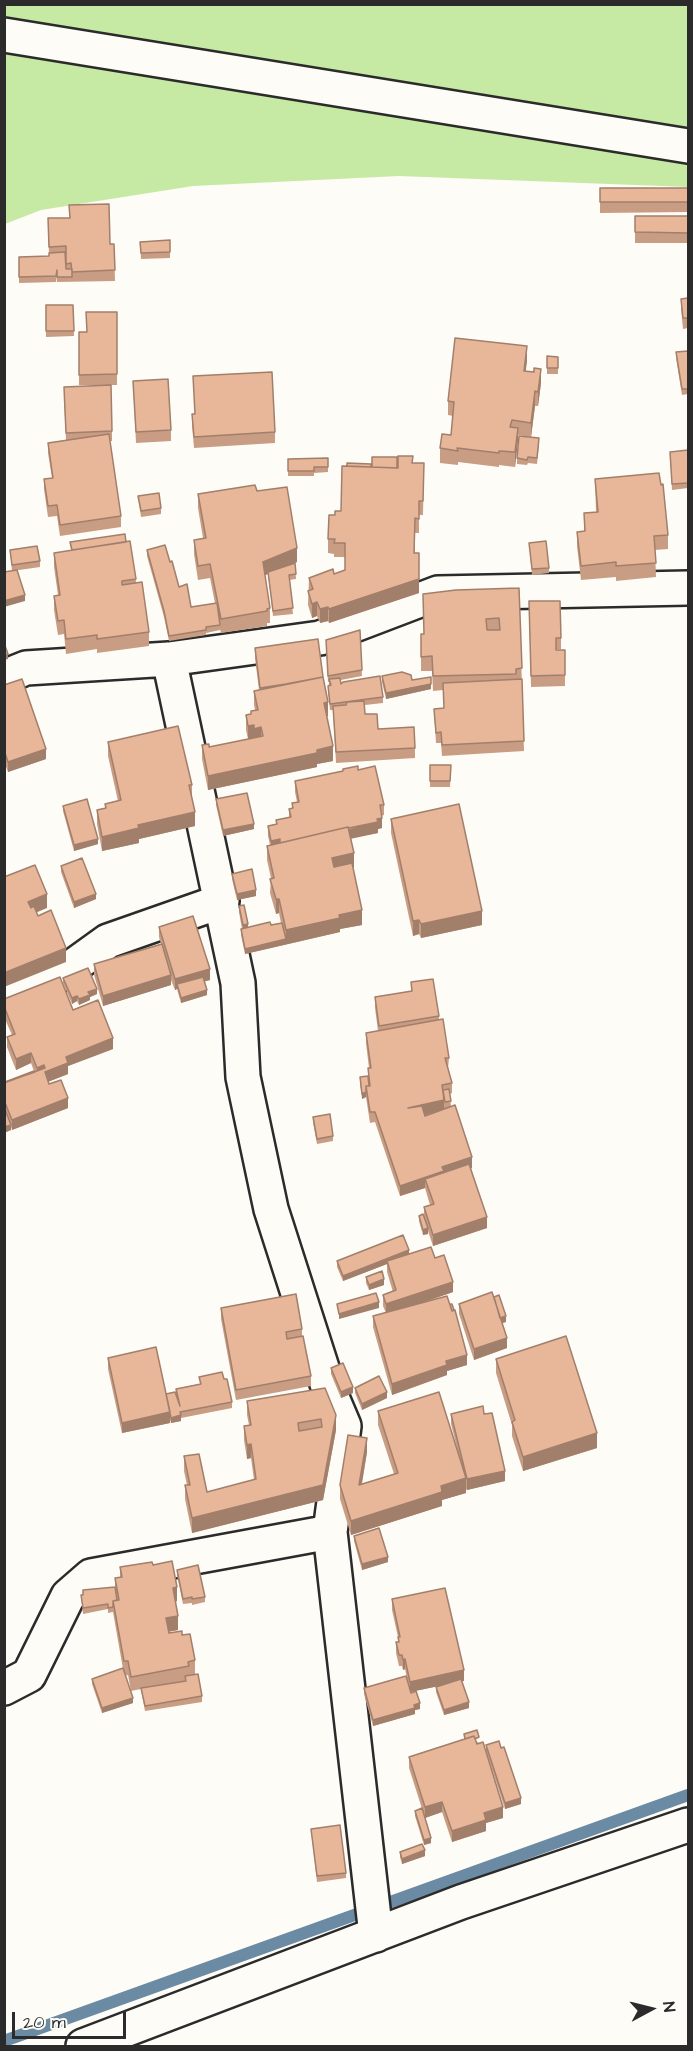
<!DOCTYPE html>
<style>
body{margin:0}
#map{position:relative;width:693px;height:2051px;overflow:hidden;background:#fdfcf7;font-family:"Architects Daughter",sans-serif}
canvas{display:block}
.frame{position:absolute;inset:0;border:6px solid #2b2b2b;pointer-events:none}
.north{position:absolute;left:621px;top:1979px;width:60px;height:60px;-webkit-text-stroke:4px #fdfcf7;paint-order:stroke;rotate:83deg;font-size:16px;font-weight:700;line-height:24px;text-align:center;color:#2b2b2b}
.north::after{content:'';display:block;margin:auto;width:21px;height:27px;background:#2b2b2b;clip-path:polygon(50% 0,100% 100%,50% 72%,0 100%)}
.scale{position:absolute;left:12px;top:2012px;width:114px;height:27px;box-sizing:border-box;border:3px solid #2b2b2b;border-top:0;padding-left:8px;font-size:18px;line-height:21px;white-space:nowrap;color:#2b2b2b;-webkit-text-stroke:4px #fdfcf7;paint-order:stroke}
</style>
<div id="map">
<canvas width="693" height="2051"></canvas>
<div class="frame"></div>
<div class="north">N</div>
<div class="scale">20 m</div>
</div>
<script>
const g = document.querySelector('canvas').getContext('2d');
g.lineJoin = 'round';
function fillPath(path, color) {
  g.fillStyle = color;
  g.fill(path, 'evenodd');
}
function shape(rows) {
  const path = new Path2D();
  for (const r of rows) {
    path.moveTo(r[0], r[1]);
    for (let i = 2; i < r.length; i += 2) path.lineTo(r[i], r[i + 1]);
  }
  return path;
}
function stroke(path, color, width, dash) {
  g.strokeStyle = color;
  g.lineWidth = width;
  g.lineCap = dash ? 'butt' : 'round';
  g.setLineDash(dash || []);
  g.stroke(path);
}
const green = shape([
 [5,5,688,5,688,187,399,176,193,186,41,210,5,224]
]);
const stream = shape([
 [4,2041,688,1795]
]);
const minor = shape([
 [4,35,688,146],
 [169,659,238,983,243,1077,271,1209,330,1393,344,1426,330,1532,376,1935],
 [4,677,26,668,169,659,320,638,438,593,688,588],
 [4,1000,65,972,108,941,222,901],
 [4,1688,29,1675,68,1596,91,1576,330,1532],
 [83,2046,461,1902,688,1825]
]);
const wall = shape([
 [600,188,688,188,688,212,600,213],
 [69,205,110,244,114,244,115,281,57,282,57,276,56,282,19,283,19,257,49,256,48,218,70,218],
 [635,216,688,216,688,243,635,243],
 [170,240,170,258,141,259,140,242],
 [688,298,688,328,683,329,681,309,681,299],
 [46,305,73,305,74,336,46,337],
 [117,312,117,385,79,385,79,332,87,332],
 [688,351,688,394,682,395,676,358,676,352],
 [547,356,558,357,558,374,547,374],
 [527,361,525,371,541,383,538,406,535,406,531,437,518,435,515,467,499,465,499,467,458,462,458,465,440,463,440,448,451,435,453,416,448,415,448,401],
 [193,376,275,432,275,443,194,448,192,425,192,414,195,414],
 [133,381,171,430,171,441,136,443],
 [64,397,112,431,112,441,110,441,121,516,121,527,60,536,57,516,48,517,44,489,44,479,52,478,48,453,48,443,66,440],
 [539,444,537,464,528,463,527,465,517,464,517,458],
 [670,452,688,458,688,488,672,490],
 [328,458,328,472,314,473,314,476,288,476,288,459],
 [413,463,424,463,423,515,419,515,419,533,415,533,415,553,419,593,329,623,328,621,320,623,317,616,312,618,308,605,309,578,334,574,345,570,345,557,334,557,334,554,328,553,328,539,335,515,341,511,371,467],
 [595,479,668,535,668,549,655,550,656,577,616,581,616,577,581,580,577,546,577,532,584,531,584,513,596,512],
 [257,491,297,562,295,563,296,579,289,580,293,614,273,616,268,574,265,575,270,608,270,623,267,623,267,626,221,633,220,629,220,630,206,633,206,635,169,641,164,617,147,556,147,550,170,562,179,587,191,607,215,603,210,578,198,580,194,554,194,540,203,538,198,508,198,494],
 [138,496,161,508,161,514,141,517],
 [70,542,126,542,149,632,149,646,97,653,97,649,66,654,64,634,58,635,54,610,54,596,58,595,54,567,54,553,71,550],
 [529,543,549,568,549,573,532,575],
 [10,550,40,561,40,567,12,571],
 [519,588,524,751,442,756,441,743,436,743,434,709,444,708,443,690,433,691,432,671,421,671,421,634,423,634],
 [529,601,561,638,561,649,556,649,565,675,565,686,531,687],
 [360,630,362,676,341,680,341,684,383,697,383,703,365,705,365,714,378,729,415,748,415,758,336,763,333,710,330,710,328,691,329,682,328,682,326,640],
 [255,648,328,716,327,716,333,761,317,764,317,767,208,790,202,759,202,745,209,747,248,739,246,730,246,715,251,714,255,710,254,705,254,691,259,690,255,658],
 [382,676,412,680,431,689,386,699,382,682],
 [4,685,46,759,8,772,5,764,5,774,4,764],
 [108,742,192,785,192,797,195,826,139,839,139,843,102,851,97,824,97,810,105,808,105,804,118,801,108,756],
 [430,765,451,765,450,787,430,787],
 [358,770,384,805,384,815,381,816,382,828,378,829,378,833,351,838,354,867,353,868,362,925,340,929,340,932,245,954,241,935,241,929,242,929,239,912,239,906,248,927,271,925,281,923,279,913,276,914,270,893,271,878,267,860,267,846,270,845,268,836,268,826,276,824,276,820,289,817,289,809,292,808,292,803,297,802,295,792,295,781],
 [216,799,254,829,223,836,216,805],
 [63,806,98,844,74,851,63,811],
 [391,819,482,925,421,938,419,934,413,936,391,833],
 [61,866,96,899,74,908,61,872],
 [232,874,256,896,237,900,232,879],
 [159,927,210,980,204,981,207,995,181,1003,177,989,175,990,171,980,171,985,103,1006,94,975,94,964,161,944,159,937],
 [63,978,97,994,90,997,90,1000,79,1005,77,1001,72,1004,63,983],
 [411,982,439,1016,439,1019,449,1058,448,1068,452,1083,452,1093,450,1094,451,1107,472,1168,471,1168,487,1228,433,1246,428,1231,428,1234,423,1235,419,1221,419,1216,424,1215,424,1207,430,1205,425,1188,400,1196,375,1122,370,1123,366,1097,362,1099,360,1083,360,1077,368,1078,368,1068,369,1068,366,1043,366,1033,378,1031,375,1008,375,997,411,991],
 [4,999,73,1010,113,1049,68,1066,68,1074,48,1082,49,1084,68,1108,12,1130,11,1127,11,1130,4,1133,4,1083,34,1071,31,1063,16,1070,7,1047,7,1037,12,1035,4,1017],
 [313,1117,333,1136,333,1141,317,1144,313,1122],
 [409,1254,435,1258,453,1292,422,1303,467,1365,447,1371,447,1375,392,1395,373,1327,373,1316,386,1313,383,1306,383,1295,393,1292,387,1272,387,1264,343,1281,337,1267,337,1261],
 [366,1277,384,1285,369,1290,366,1283],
 [494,1297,506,1322,502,1323,507,1348,474,1360,459,1314,459,1304],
 [221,1308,302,1329,302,1336,311,1376,311,1386,236,1400,221,1319],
 [108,1358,166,1394,176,1395,176,1389,200,1384,199,1377,224,1379,232,1402,232,1408,181,1418,181,1421,171,1423,170,1420,170,1423,122,1433,108,1369],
 [496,1359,597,1448,523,1471,512,1436,512,1425,496,1373],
 [331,1368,353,1393,341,1398,331,1374],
 [325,1388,336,1430,323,1500,192,1533,185,1499,185,1485,187,1485,184,1471,184,1456,207,1492,254,1480,251,1458,247,1459,244,1440,244,1426,249,1425,247,1415,247,1401],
 [355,1388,387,1398,362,1410,355,1393],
 [378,1411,457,1448,451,1424,451,1414,484,1414,505,1481,467,1490,466,1489,466,1493,442,1500,442,1506,351,1535,340,1499,340,1485,367,1452,362,1484,394,1474,378,1425],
 [354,1536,388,1562,362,1570,354,1541],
 [153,1565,177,1601,175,1602,178,1630,168,1632,169,1633,182,1635,195,1660,195,1675,202,1696,202,1702,145,1711,141,1689,131,1691,128,1675,125,1676,133,1703,102,1713,92,1684,92,1679,123,1669,113,1612,108,1613,108,1609,83,1614,81,1595,83,1595,83,1590,115,1590,115,1578,120,1577,120,1567],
 [177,1570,205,1597,205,1602,192,1605,192,1603,183,1604,177,1575],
 [392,1599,464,1681,462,1681,469,1708,444,1715,436,1692,436,1687,438,1686,410,1692,405,1669,403,1670,402,1666,399,1666,396,1653,396,1642,398,1642,398,1637,392,1610],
 [364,1688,420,1709,415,1710,415,1714,373,1726,364,1694],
 [464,1734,479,1743,503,1818,486,1823,486,1831,452,1842,442,1812,425,1818,409,1768,409,1757,464,1740],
 [486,1745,501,1748,521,1804,505,1809,486,1751],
 [415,1811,431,1843,424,1845,415,1816],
 [311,1829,346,1873,346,1878,317,1882],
 [400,1852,425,1856,402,1864,400,1857]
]);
const shadedWall = shape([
 [527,346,527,361,524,385,524,371],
 [541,369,541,383,538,406,538,392],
 [535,391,535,406,531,437,531,423],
 [518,428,518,442,515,467,515,452],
 [297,548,297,562,263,576,263,562],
 [419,553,419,593,329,623,329,609],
 [25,595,25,601,4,607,4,601],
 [317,602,317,616,312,618,312,604],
 [328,607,328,621,320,623,320,609],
 [8,654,8,659,4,660,4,655],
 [431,684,431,689,386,699,386,693],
 [328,702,328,716,324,717,324,703],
 [254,725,254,739,248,740,248,726],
 [261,727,261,741,254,743,254,729],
 [333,746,333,761,317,764,317,767,208,790,208,776],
 [46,749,46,759,8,772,8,762],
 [195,812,195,826,139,839,139,843,102,851,102,837,138,825],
 [382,818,382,828,378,829,378,833,280,854],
 [254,824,254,829,223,836,223,830],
 [98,839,98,844,74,851,74,845],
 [280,839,280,849,271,852,271,841],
 [354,853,354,867,332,872,332,858],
 [256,890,256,896,237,900,237,894],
 [47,894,47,908,28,916,28,902],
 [96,894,96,899,74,908,74,902],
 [276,899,279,899,279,913,276,914],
 [362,910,362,925,340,929,340,932,245,954,245,949,286,939,286,930,339,915],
 [482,911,482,925,421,938,421,924],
 [419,920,419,934,413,936,413,921],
 [248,924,248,929,243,930,243,925],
 [66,948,66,962,4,987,4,973],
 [210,969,210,980,179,989,177,984,177,989,175,990,175,979],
 [171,975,171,985,103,1006,103,996],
 [97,989,97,994,90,997,90,1000,79,1005,79,999,88,992],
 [207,990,207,995,181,1003,181,998],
 [77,996,77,1001,72,1004,72,998],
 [113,1038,113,1049,68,1066,68,1074,45,1083,45,1072,66,1057],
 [31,1053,31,1063,16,1070,16,1059],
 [44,1065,44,1076,37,1078,37,1068],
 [366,1092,366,1097,362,1099,362,1094],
 [68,1098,68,1108,12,1130,12,1120],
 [444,1100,444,1110,408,1119,408,1108],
 [11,1125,11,1130,4,1133,4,1127],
 [472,1157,472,1168,444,1177,425,1179,425,1188,400,1196,400,1186,442,1167],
 [487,1217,487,1228,433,1246,433,1235],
 [428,1228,428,1234,423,1235,423,1230],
 [409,1250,409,1255,387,1261,387,1264,343,1281,343,1276],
 [384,1279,384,1285,369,1290,369,1285],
 [453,1282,453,1292,386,1315,386,1304],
 [379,1302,379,1308,339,1319,339,1314],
 [506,1316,506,1322,499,1324,499,1318],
 [507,1338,507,1348,474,1360,474,1349],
 [467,1355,467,1365,447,1371,447,1375,392,1395,392,1384,446,1361],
 [353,1387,353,1393,341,1398,341,1392],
 [387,1392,387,1398,362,1410,362,1404],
 [170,1412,170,1423,122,1433,122,1423],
 [181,1415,181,1421,171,1423,171,1418],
 [336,1415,336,1430,323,1500,192,1533,192,1518,323,1485],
 [597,1433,597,1448,523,1471,523,1457],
 [367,1438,367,1452,359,1499,359,1485],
 [251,1444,251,1458,247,1459,247,1445],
 [505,1471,505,1481,467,1490,467,1479],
 [466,1478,466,1493,442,1500,442,1506,351,1535,351,1521,441,1486],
 [388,1557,388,1562,362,1570,362,1564],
 [177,1587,177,1601,173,1602,173,1588],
 [178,1616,178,1630,166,1632,166,1618],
 [405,1659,405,1669,403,1670,403,1660],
 [464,1670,464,1681,410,1692,410,1682],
 [133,1698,133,1703,102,1713,102,1708],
 [469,1702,469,1708,444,1715,444,1710],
 [420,1703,420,1709,415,1710,415,1714,373,1726,373,1720],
 [521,1798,521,1804,505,1809,505,1803],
 [442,1802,442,1812,425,1818,425,1807],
 [503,1807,503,1818,486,1823,486,1831,452,1842,452,1831,484,1813],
 [431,1838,431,1843,424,1845,424,1840],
 [425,1850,425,1856,402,1864,402,1859]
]);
const building = shape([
 [600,188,688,188,688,202,600,202,600,188],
 [109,204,110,244,114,244,115,270,72,272,71,263,66,264,66,246,49,247,48,218,70,218,69,205,109,204],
 [635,216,688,216,688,233,635,232,635,216],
 [170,240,170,252,141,253,140,242,170,240],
 [65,252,66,269,72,269,72,277,57,277,57,270,56,276,19,277,19,257,49,256,49,253,65,252],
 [688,298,688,318,683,318,681,299,688,298],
 [46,305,73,305,74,331,46,331,46,305],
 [86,312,117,312,117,374,79,375,79,332,87,332,86,312],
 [455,338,527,346,524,371,534,372,534,368,541,369,538,392,535,391,531,423,512,420,510,427,518,428,515,452,499,451,499,453,457,448,458,451,440,448,442,434,451,435,454,402,448,401,455,338],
 [688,351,688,389,682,389,676,352,688,351],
 [547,356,558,357,558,368,547,368,547,356],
 [272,372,275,432,194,437,192,414,195,414,193,376,272,372],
 [168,379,171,430,136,432,133,381,168,379],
 [111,385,112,431,66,433,64,387,111,385],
 [109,434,121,516,60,525,57,505,48,506,44,479,53,478,48,443,109,434],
 [519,436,539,438,537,458,528,457,527,460,517,458,519,436],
 [688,450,688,483,672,484,670,452,688,450],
 [398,456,413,456,412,463,424,463,423,501,419,501,419,519,415,518,414,553,419,553,419,579,329,609,328,607,320,609,317,602,312,604,308,591,313,589,309,578,333,569,334,574,345,570,345,543,334,543,335,539,328,539,329,515,335,515,335,511,341,511,342,466,398,468,398,456],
 [372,457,397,457,397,468,372,467,372,457],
 [328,458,328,467,314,467,314,471,288,471,288,459,328,458],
 [347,463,371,464,371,467,347,466,347,463],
 [659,473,661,485,663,484,668,535,654,536,656,563,616,566,616,562,581,566,577,532,585,531,584,513,598,512,595,479,659,473],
 [255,485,257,491,287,487,297,548,263,562,270,608,267,609,267,611,221,619,210,564,198,566,194,540,206,538,198,494,255,485],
 [159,493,161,508,141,511,138,496,159,493],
 [125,534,126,542,72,550,70,542,125,534],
 [130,541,136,579,122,581,122,585,142,582,149,632,97,639,97,635,66,639,64,620,58,621,54,596,60,595,54,553,130,541],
 [546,541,549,568,532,569,529,543,546,541],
 [165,545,170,562,172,561,179,587,187,584,191,607,217,603,220,625,206,627,206,630,169,636,164,611,147,550,165,545],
 [37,546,40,561,12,565,10,550,37,546],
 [295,563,296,574,289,575,293,608,273,611,268,572,295,563],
 [17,570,25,595,4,601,4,572,17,570],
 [519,588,522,668,516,669,516,674,433,676,432,656,421,657,421,634,424,634,423,594,456,590,519,588],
 [499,618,500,630,487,630,486,619,499,618],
 [529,601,560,601,561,638,556,638,556,650,565,650,565,675,531,676,529,601],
 [360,630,362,670,328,676,326,640,360,630],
 [318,639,323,677,286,684,260,688,255,648,318,639],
 [4,643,8,654,4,655,4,643],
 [402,672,411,675,412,680,431,677,431,684,386,693,382,676,402,672],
 [380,676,383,697,330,704,328,686,331,685,329,679,340,678,341,684,343,682,380,676],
 [323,677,328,702,324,703,333,746,317,750,317,753,208,776,202,745,209,744,209,747,263,736,261,727,254,729,254,725,248,726,246,715,251,714,251,711,258,710,254,691,323,677],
 [22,679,46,749,8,762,4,750,4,685,22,679],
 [522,679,524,741,442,745,441,732,436,733,434,709,444,708,443,683,522,679],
 [364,701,365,714,377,714,378,729,414,727,415,748,336,752,333,706,346,705,347,702,364,701],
 [178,726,192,785,189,785,195,812,138,825,139,828,102,837,97,810,106,808,105,804,121,800,108,742,178,726],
 [430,765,451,765,450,781,430,781,430,765],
 [358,766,358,770,375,766,384,805,380,805,382,818,377,819,378,822,349,828,348,827,280,843,280,839,271,841,268,826,277,824,276,820,291,817,289,809,293,808,292,803,299,802,295,781,343,771,343,769,358,766],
 [247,793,254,824,223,830,216,799,247,793],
 [87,799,98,839,74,845,63,806,87,799],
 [459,804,482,911,421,924,419,920,413,921,391,819,459,804],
 [348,827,354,853,332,858,334,867,352,863,362,910,339,915,340,918,286,930,279,899,276,899,270,879,274,878,267,846,348,827],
 [82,858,96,894,74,902,61,866,82,858],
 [35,865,47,894,28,902,31,908,34,906,38,916,51,910,66,948,4,973,4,877,35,865],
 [252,869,256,890,237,894,232,874,252,869],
 [244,905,248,924,243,925,239,906,244,905],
 [193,916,210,969,175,979,159,927,193,916],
 [270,922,271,925,282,923,286,939,245,949,241,929,270,922],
 [162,944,171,975,103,996,94,964,162,944],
 [88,968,97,989,88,992,90,995,79,999,77,996,72,998,63,978,88,968],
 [60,977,73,1010,98,1000,113,1038,66,1057,68,1063,45,1072,49,1084,61,1080,68,1098,12,1120,4,1100,4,1083,45,1068,44,1065,37,1068,31,1053,16,1059,7,1037,15,1034,4,1006,4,999,60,977],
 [203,977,207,990,181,998,177,984,203,977],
 [433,979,439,1016,379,1026,375,997,412,991,411,982,433,979],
 [443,1019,449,1058,445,1058,452,1083,442,1085,444,1100,408,1108,422,1106,425,1116,455,1105,472,1157,442,1167,444,1171,400,1186,375,1112,370,1112,366,1086,370,1086,368,1068,371,1068,366,1033,443,1019],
 [34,1071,35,1072,5,1082,34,1071],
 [368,1076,369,1086,366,1086,366,1092,362,1094,360,1077,368,1076],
 [449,1089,451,1101,445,1102,443,1090,449,1089],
 [4,1107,11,1125,4,1127,4,1107],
 [330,1114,333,1136,317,1139,313,1117,330,1114],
 [469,1164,487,1217,433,1235,424,1207,434,1204,425,1179,469,1164],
 [423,1214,428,1228,423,1230,419,1216,423,1214],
 [403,1235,409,1250,343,1276,337,1261,403,1235],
 [431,1247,435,1258,444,1255,453,1282,386,1304,383,1295,396,1290,387,1261,431,1247],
 [382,1271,384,1279,369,1285,366,1277,382,1271],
 [492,1292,507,1338,474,1349,459,1304,492,1292],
 [376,1293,379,1302,339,1314,337,1304,376,1293],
 [296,1294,302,1329,286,1332,287,1339,303,1336,311,1376,236,1390,221,1308,296,1294],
 [499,1295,506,1316,500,1318,494,1297,499,1295],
 [447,1296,452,1311,455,1310,467,1355,446,1361,447,1365,392,1384,373,1316,447,1296],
 [450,1304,452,1304,454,1310,452,1311,450,1304],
 [566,1336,597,1433,523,1457,512,1422,515,1420,496,1359,566,1336],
 [156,1347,170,1412,122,1423,108,1358,156,1347],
 [343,1363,353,1387,341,1392,331,1368,343,1363],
 [222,1372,224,1379,227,1379,232,1402,180,1412,181,1415,171,1418,166,1394,175,1392,180,1406,176,1389,201,1384,199,1377,222,1372],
 [379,1376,387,1392,362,1404,355,1388,379,1376],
 [325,1388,336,1415,323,1485,192,1518,185,1485,190,1485,184,1456,199,1454,207,1492,256,1479,251,1444,247,1445,244,1426,251,1425,247,1401,325,1388],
 [321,1419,322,1427,299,1431,298,1423,321,1419],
 [439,1392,466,1478,441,1486,442,1492,351,1521,340,1485,348,1435,367,1438,359,1485,398,1473,378,1411,439,1392],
 [483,1406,484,1414,492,1413,505,1471,467,1479,451,1414,483,1406],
 [379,1528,388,1557,362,1564,354,1536,379,1528],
 [172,1561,177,1587,173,1588,178,1616,166,1618,169,1633,182,1631,182,1635,190,1634,195,1660,188,1662,189,1666,131,1677,128,1661,124,1661,113,1601,119,1600,115,1578,122,1577,120,1567,152,1562,153,1565,172,1561],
 [198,1565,205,1597,192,1599,192,1597,183,1599,177,1570,198,1565],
 [115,1587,117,1600,113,1601,113,1607,108,1608,108,1604,83,1608,81,1595,83,1595,83,1590,115,1587],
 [445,1588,464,1670,410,1682,405,1659,403,1660,402,1655,399,1655,396,1642,399,1642,398,1637,400,1637,392,1599,445,1588],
 [123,1668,133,1698,102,1708,92,1679,123,1668],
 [198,1674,202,1696,145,1706,141,1688,186,1681,185,1676,198,1674],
 [406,1676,411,1693,416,1691,420,1703,414,1705,415,1708,373,1720,364,1688,406,1676],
 [461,1679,469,1702,444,1710,436,1687,461,1679],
 [477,1730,479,1737,475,1739,474,1736,465,1739,464,1734,477,1730],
 [474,1736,477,1744,483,1742,503,1807,484,1813,486,1820,452,1831,442,1802,425,1807,409,1757,474,1736],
 [499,1741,501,1748,504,1747,521,1798,505,1803,486,1745,499,1741],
 [422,1808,431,1838,424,1840,415,1811,422,1808],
 [340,1825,346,1873,317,1876,311,1829,340,1825],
 [422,1844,425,1850,402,1859,400,1852,422,1844]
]);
fillPath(green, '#c6eaa3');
stroke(stream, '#6b8aa3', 12);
stroke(minor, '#2b2b2b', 38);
stroke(minor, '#fdfcf7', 33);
fillPath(wall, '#c89d84');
fillPath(shadedWall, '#a27f6b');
fillPath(building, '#e8b699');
stroke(building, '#a27f6b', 1.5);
</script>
